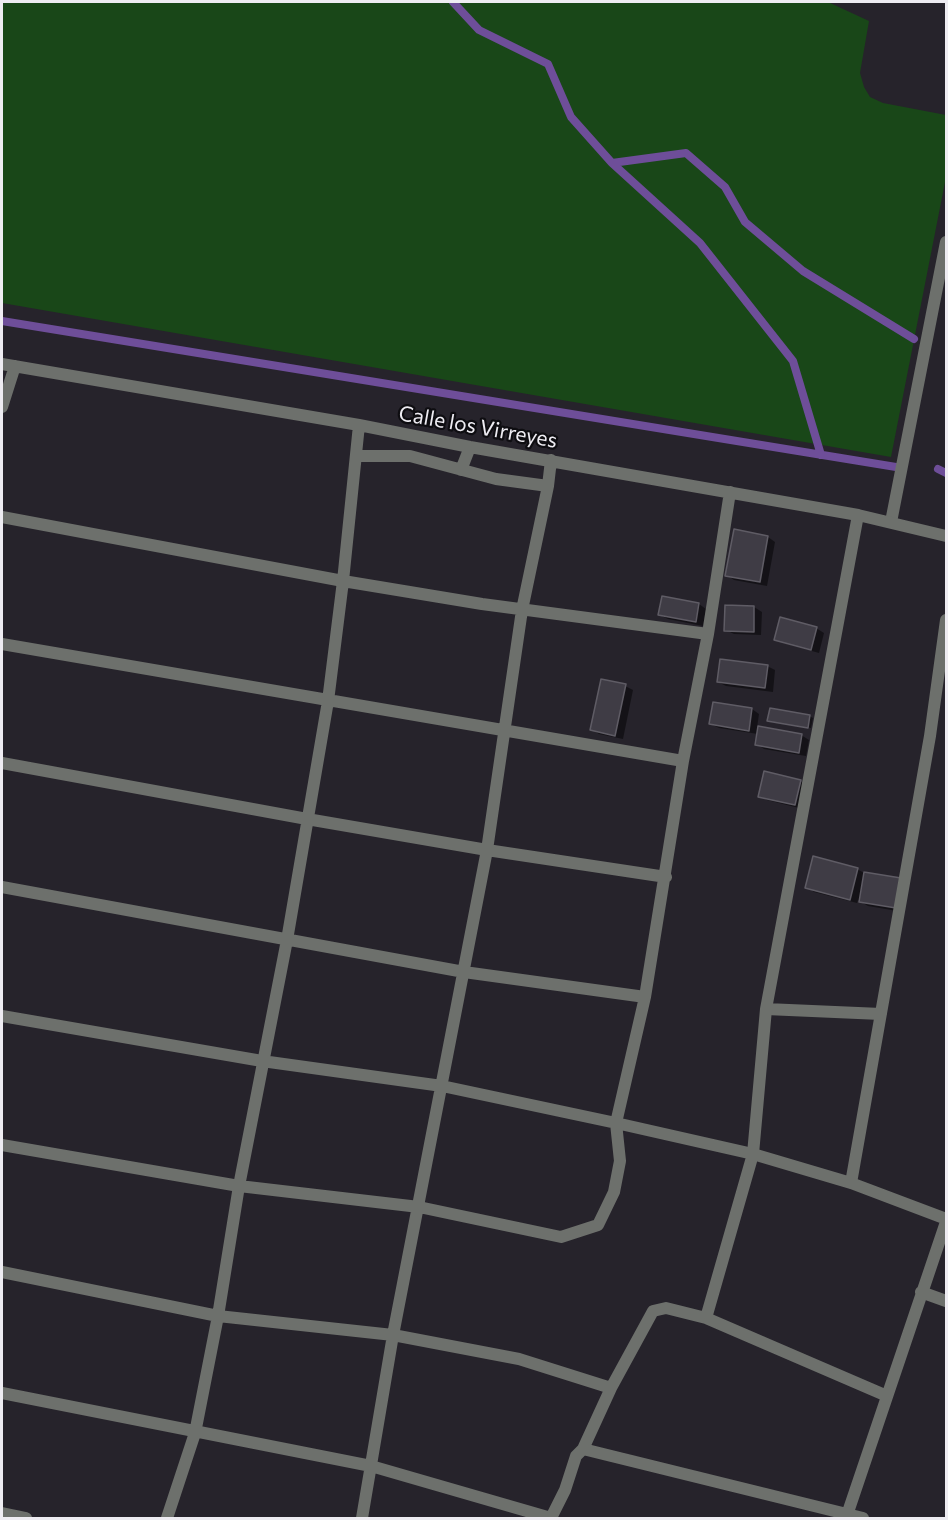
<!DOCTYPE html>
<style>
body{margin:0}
#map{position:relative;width:948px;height:1520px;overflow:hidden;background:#26232b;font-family:Commissioner,sans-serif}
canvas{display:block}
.frame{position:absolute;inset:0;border:3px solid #eeecf2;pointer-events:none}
</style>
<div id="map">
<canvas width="948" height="1520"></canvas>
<div class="frame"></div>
</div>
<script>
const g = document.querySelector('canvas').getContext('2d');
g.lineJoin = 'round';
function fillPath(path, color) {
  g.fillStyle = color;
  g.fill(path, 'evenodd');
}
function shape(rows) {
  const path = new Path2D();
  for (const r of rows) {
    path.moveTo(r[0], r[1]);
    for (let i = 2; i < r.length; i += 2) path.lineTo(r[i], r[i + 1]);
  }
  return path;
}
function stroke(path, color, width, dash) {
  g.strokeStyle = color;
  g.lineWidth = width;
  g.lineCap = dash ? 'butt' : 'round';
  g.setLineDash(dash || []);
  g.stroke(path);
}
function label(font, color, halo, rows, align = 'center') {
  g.font = font + ' Commissioner,sans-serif';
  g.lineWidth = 4.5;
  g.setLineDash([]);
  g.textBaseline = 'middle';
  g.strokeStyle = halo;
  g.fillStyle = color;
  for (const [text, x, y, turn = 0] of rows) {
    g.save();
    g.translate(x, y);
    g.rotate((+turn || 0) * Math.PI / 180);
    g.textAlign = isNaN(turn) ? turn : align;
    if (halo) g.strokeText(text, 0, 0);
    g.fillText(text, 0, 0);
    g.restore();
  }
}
const green = shape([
 [2,2,828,2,869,21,860,73,864,87,870,97,883,103,946,115,946,177,891,457,2,303]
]);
const shadow = shape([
 [735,531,768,537,775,542,767,586,734,580,727,575],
 [699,604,706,609,703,626,668,619,660,615],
 [754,607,762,612,761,635,734,634,726,630],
 [816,628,824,633,819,653,783,643,775,639],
 [767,666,775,670,773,692,726,686,718,682],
 [625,686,633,690,623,739,599,734,591,729],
 [752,709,759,714,757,728,801,735,809,740,806,756,764,749,757,744,758,734,719,728,711,724],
 [809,716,813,718,811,728,772,722],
 [800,781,808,786,803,809,767,800,760,796],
 [857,869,866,874,903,912,868,906,858,900,857,903,814,892,807,887]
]);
const stream = shape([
 [453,2,479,30,548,64,571,117,612,163,686,153,725,187,745,222,803,271,914,339],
 [612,163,700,243,793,361,821,455],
 [2,321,896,467],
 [938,469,946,473]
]);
const building = shape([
 [734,529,768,536,760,582,725,576,734,529],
 [662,596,699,603,696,622,658,615,662,596],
 [725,605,754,606,754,632,724,631,725,605],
 [780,617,817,627,811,650,774,640,780,617],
 [720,659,768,665,765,688,717,682,720,659],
 [601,679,626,684,615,736,590,730,601,679],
 [713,702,752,708,749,731,709,724,713,702],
 [770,708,810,715,808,728,767,721,770,708],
 [758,726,802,734,799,753,755,745,758,726],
 [764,771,801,780,795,805,758,797,764,771],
 [813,856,858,868,850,900,805,888,813,856],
 [864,872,901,878,896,908,859,902,864,872]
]);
const service = shape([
 [891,522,946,242]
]);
const minor = shape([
 [2,364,359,425,470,447,858,515,946,536],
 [2,407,15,366],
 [357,456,410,456,496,479,548,486],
 [461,470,470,447],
 [2,517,343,581,482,604,708,634],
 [2,644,683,761],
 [2,763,307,819,487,850,666,877],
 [2,887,464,972,645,997],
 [766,1009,881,1014],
 [2,1016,262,1061,442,1086,616,1123,753,1154,851,1183,946,1219],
 [2,1145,239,1186,419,1207,561,1237,598,1225,614,1192,620,1161,616,1123,645,997,683,761,708,634,730,492],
 [851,1183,930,736,946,620],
 [2,1272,218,1316,393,1335,519,1359,611,1388],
 [921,1292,946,1301],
 [706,1318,753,1154,766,1009,858,515],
 [2,1393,371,1466,551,1518,565,1490,576,1456,583,1449,611,1388,653,1311,666,1308,706,1318,887,1396],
 [583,1449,863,1518],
 [2,1513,26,1518],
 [167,1518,195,1433,218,1316,239,1186,287,940,328,701,343,581,359,425],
 [362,1518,393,1335,487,850,522,610,548,486,551,460],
 [846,1518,946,1222]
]);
const streetNames = [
 ["Calle los Virreyes",478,427,10]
];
fillPath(green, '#194718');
fillPath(shadow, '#0007');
stroke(stream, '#6e4e99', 8);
fillPath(building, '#3f3c45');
stroke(building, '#5f5c65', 1.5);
stroke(service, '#6d706c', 12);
stroke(minor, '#6d706c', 12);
label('21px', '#eeecf2', '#0e0d11', streetNames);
</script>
